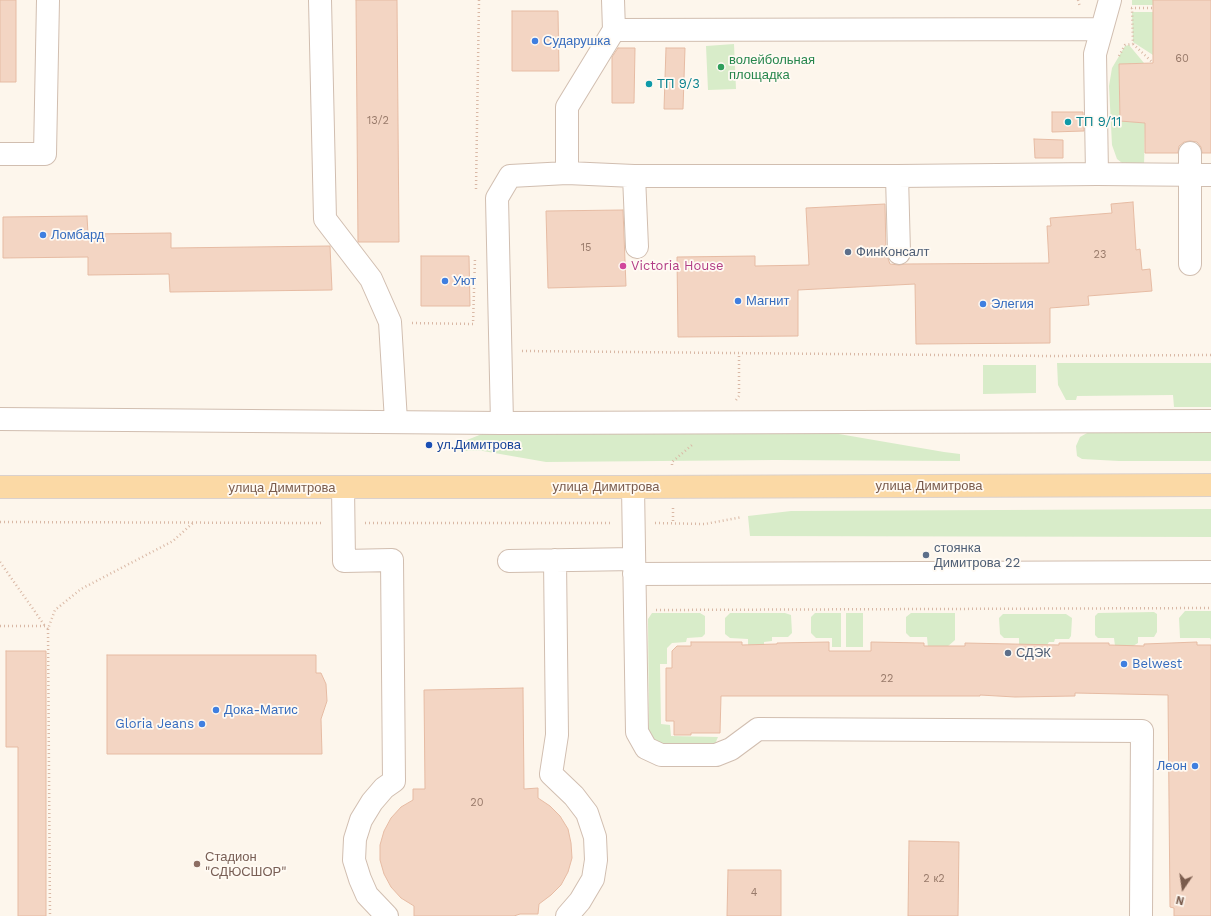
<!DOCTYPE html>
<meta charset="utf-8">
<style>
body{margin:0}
#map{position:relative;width:1211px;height:916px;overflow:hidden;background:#fdf6ec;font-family:"Work Sans",sans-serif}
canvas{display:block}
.north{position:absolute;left:1163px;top:868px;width:40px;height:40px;-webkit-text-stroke:3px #fffaf3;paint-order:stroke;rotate:193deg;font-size:11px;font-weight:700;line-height:16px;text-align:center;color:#7a5c4d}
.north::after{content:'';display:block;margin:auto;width:14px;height:18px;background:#7a5c4d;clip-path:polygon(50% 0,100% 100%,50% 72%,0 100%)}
</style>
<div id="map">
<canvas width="1211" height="916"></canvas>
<div class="north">N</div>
</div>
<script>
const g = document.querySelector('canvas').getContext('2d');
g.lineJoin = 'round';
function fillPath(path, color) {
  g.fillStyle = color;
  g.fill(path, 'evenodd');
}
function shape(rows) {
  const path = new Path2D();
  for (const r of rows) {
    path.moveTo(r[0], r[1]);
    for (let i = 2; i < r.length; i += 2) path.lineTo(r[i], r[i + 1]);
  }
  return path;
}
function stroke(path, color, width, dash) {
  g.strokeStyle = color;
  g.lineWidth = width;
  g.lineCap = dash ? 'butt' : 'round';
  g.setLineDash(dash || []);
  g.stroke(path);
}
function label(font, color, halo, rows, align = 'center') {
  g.font = font + ' "Work Sans",sans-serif';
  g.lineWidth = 3.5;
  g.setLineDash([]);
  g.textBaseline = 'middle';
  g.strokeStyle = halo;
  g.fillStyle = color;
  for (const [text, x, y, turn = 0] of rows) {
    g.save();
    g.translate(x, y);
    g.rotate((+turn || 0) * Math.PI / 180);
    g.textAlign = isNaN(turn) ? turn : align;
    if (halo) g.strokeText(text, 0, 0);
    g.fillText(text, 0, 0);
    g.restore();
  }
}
const green = shape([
 [1132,0,1153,0,1153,5,1132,5],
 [1132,12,1153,12,1153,55,1133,42],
 [734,44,736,89,708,90,706,46],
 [1129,45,1144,63,1119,65,1120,120,1145,123,1144,166,1126,166,1117,159,1112,145,1109,86,1112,68,1125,46],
 [1057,363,1211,363,1211,407,1174,407,1173,395,1077,396,1076,400,1066,400,1058,385],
 [983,365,1036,365,1036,393,983,394],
 [833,433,944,452,960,454,960,461,775,460,546,462,483,451,457,451,457,444,482,434],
 [1087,433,1211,433,1211,461,1119,461,1082,459,1077,456,1076,446,1080,437],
 [1211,509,1211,537,750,536,748,516,791,511],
 [1185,611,1211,611,1211,640,1210,638,1180,638,1179,618],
 [1154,612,1157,614,1157,632,1154,637,1138,637,1138,643,1133,646,1115,646,1114,638,1098,638,1095,635,1095,616,1098,613],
 [652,613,700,613,705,616,705,634,702,637,687,638,686,642,672,643,667,648,667,664,660,664,661,724,670,725,671,736,718,737,715,744,667,744,657,743,651,739,649,730,648,619],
 [730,613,785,613,791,615,792,633,788,637,772,637,772,641,764,642,764,647,748,647,748,639,730,638,725,634,725,618],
 [815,613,841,613,841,647,832,647,832,638,816,638,811,633,811,617],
 [846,613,863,613,863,647,846,647],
 [911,613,955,613,955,640,946,648,928,648,927,637,910,637,906,633,906,617],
 [1003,614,1066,614,1072,618,1071,636,1069,639,1055,639,1054,642,1049,642,1045,648,1019,647,1019,638,1004,638,1000,634,999,618]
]);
const building = shape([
 [0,0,16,0,16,82,0,82,0,0],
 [356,0,397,0,399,242,358,242,356,0],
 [1153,0,1211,0,1211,153,1202,153,1201,147,1197,142,1190,141,1184,142,1179,146,1178,153,1145,153,1145,123,1120,121,1119,64,1153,63,1153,0],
 [512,11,558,11,559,71,512,71,512,11],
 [618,48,635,48,634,103,612,103,612,57,618,48],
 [666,48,685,48,683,109,664,109,666,48],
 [1052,112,1083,112,1084,131,1052,132,1052,112],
 [1034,139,1063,140,1063,158,1035,158,1034,139],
 [1133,202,1136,250,1140,249,1142,270,1150,269,1152,291,1088,296,1089,305,1050,308,1050,343,916,344,915,284,798,290,798,336,678,337,677,257,755,256,755,266,809,265,806,208,885,204,886,253,890,264,899,265,905,264,1049,263,1047,226,1051,226,1050,218,1112,213,1111,204,1133,202],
 [623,210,626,286,548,288,546,211,623,210],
 [87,216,88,234,171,233,171,248,330,246,332,290,170,292,169,274,88,275,88,257,3,258,3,217,87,216],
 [421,256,469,256,470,306,421,306,421,256],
 [691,642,742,642,742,645,777,644,777,643,829,642,829,651,871,651,871,642,924,643,924,646,965,646,965,643,1059,645,1059,643,1109,643,1109,645,1144,646,1144,644,1197,642,1197,645,1211,645,1211,916,1174,916,1174,908,1170,907,1168,695,1075,693,1075,696,1015,697,980,695,980,696,721,696,720,733,691,733,691,735,674,735,674,721,666,721,666,668,672,668,672,651,677,646,691,646,691,642],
 [6,651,46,651,46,916,18,916,18,747,6,747,6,651],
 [107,655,316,655,316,673,321,673,326,684,327,701,321,719,322,754,107,754,107,655],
 [523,688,524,789,538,788,538,798,550,806,560,816,568,829,571,843,572,858,568,872,561,885,551,895,539,904,538,914,520,914,514,916,414,916,414,906,401,898,391,887,384,874,380,860,380,845,384,831,391,818,401,807,413,800,413,789,425,789,424,690,523,688],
 [909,841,959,842,958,916,908,916,909,841],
 [728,870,781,870,781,916,727,916,728,870]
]);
const path = shape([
 [1078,0,1080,7],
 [1131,8,1153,8],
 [1133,44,1153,63],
 [1119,56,1125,45,1133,44,1132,8],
 [476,189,479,0],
 [412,323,473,324,475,258],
 [522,351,1049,356,1211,355],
 [736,400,739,396,739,353],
 [672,465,672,462,692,445],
 [673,508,673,523],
 [0,522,322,523],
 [365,523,612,523],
 [655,523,705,524,742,517],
 [0,562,45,626],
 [656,610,1211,608],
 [0,626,45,626,48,629,55,610,81,589,173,541,194,522],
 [48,629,50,916]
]);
const minor = shape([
 [320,0,325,219,371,279,390,322,396,421],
 [613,0,614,30,1102,29],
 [1190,153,1190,264],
 [0,154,45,154,48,0],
 [567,173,567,107,614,30],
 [1097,174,1095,54,1110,0],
 [634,176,637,247],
 [897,176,899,253],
 [0,419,502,423,1211,421],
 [502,423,497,198,510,176,567,173,634,176,897,176,1097,174,1211,175],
 [343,487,344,561,392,560,394,781,384,788,372,802,361,820,355,839,354,860,360,879,367,895,387,916],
 [633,487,637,732,646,748,661,755,716,755,731,749,758,729,1142,731,1141,916],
 [555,560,557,735,551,774,574,796,587,813,595,837,596,860,593,879,580,901,567,916],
 [509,561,634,559],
 [634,574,1211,572]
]);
const major = shape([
 [0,487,633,487,1211,485]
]);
const markers = [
 [535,41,4,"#3f7fe0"],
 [721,67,4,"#2e9e5b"],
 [649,84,4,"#0f9aa8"],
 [1068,122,4,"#0f9aa8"],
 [43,235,4,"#3f7fe0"],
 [848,252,4,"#5c6f8a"],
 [623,266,4,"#d1479c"],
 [445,281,4,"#3f7fe0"],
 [738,301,4,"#3f7fe0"],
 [983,304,4,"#3f7fe0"],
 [429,445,4,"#1a4fb4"],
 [926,555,4,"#5c6f8a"],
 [1008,653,4,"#5c6f8a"],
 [1124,664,4,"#3f7fe0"],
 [216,710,4,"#3f7fe0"],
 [202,724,4,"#3f7fe0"],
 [1195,766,4,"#3f7fe0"],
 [197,864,4,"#8d6e63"]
];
const numberNames = [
 ["60",1182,59],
 ["13/2",378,121],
 ["15",586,248],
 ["23",1100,255],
 ["22",887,679],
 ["20",477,803],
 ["2 к2",934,879],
 ["4",754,893]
];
const shopNames = [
 ["Сударушка",543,41],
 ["Ломбард",51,235],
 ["Уют",453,281],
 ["Магнит",746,301],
 ["Элегия",991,304],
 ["Belwest",1132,664],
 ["Дока-Матис",224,710],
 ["Gloria Jeans",194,724,"right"],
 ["Леон",1187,766,"right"]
];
const leisureNames = [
 ["волейбольная",729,60],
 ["площадка",729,75]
];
const cultureNames = [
 ["ТП 9/3",657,84],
 ["ТП 9/11",1076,122]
];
const serviceNames = [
 ["ФинКонсалт",856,252],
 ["стоянка",934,548],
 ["Димитрова 22",934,563],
 ["СДЭК",1016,653]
];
const hotelNames = [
 ["Victoria House",631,266]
];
const transitNames = [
 ["ул.Димитрова",437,445]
];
const streetNames = [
 ["улица Димитрова",929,486],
 ["улица Димитрова",606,487],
 ["улица Димитрова",282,488]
];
const educationNames = [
 ["Стадион",205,857],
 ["\"СДЮСШОР\"",205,872]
];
fillPath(green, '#d8ecc9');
fillPath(building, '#f3d5c3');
stroke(building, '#e6bba3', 1);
stroke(minor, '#d1beb0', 24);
stroke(major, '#dad1cd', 24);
stroke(path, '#d9b8a5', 2.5, [1, 3]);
stroke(minor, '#fff', 22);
stroke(major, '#fbd9a5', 22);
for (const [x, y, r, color] of markers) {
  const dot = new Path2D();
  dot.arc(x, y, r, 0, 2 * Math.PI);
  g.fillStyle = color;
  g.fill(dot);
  stroke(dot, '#fffaf3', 1.5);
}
label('11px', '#987a6a', null, numberNames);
label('13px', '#366cbe', '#fffaf3', shopNames, 'left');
label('13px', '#27864d', '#fffaf3', leisureNames, 'left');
label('13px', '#0d838f', '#fffaf3', cultureNames, 'left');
label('13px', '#4e5e75', '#fffaf3', serviceNames, 'left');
label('13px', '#b23c85', '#fffaf3', hotelNames, 'left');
label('13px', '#164399', '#fffaf3', transitNames, 'left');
label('13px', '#7a5c4d', '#fffaf3', streetNames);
label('13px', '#785e54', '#fffaf3', educationNames, 'left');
</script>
